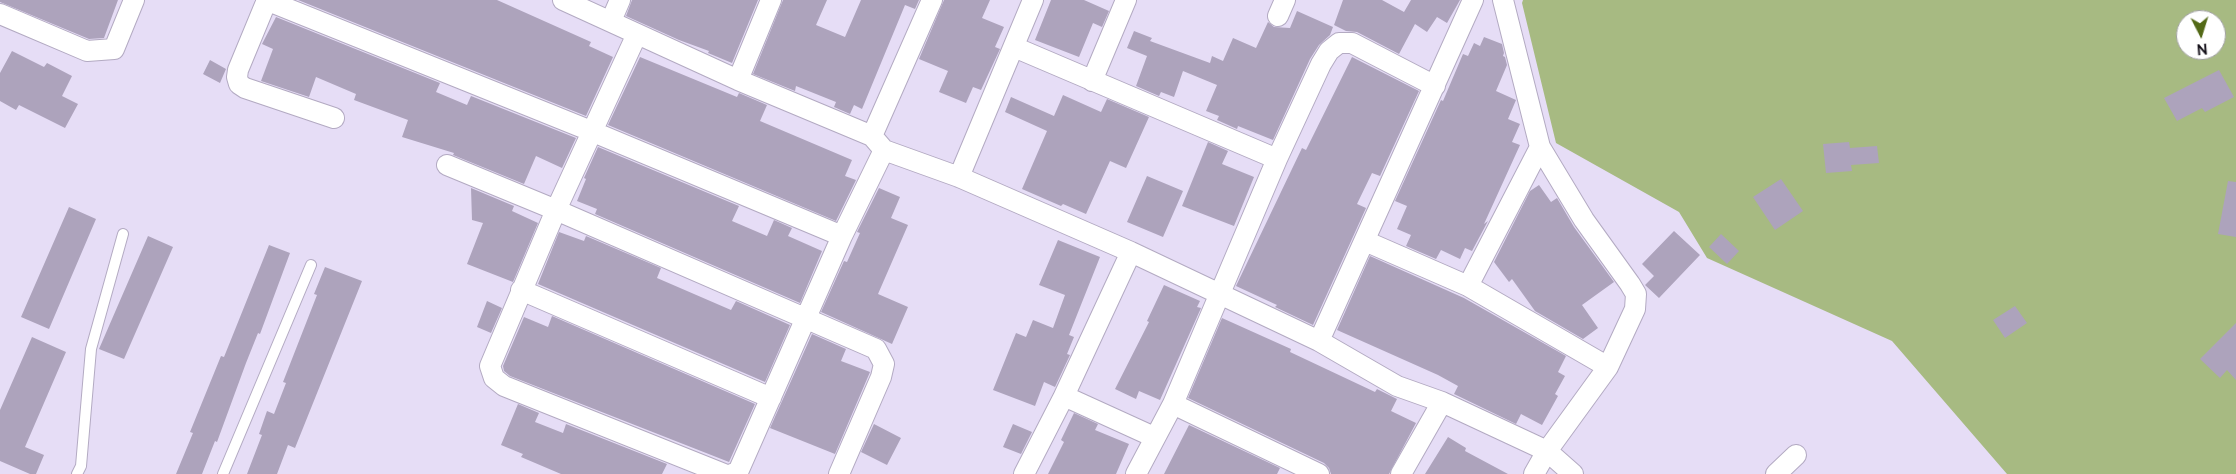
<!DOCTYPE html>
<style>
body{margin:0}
#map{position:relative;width:2236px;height:474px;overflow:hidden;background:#e6ddf6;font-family:Raleway,sans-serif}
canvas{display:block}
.north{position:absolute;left:2176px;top:10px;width:50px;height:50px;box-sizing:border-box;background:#fff;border:1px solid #a1a0a3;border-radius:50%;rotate:175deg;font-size:14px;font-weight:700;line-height:20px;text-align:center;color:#15111a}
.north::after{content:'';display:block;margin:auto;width:18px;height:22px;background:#536917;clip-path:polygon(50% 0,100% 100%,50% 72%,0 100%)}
</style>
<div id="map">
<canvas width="2236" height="474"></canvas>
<div class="north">N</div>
</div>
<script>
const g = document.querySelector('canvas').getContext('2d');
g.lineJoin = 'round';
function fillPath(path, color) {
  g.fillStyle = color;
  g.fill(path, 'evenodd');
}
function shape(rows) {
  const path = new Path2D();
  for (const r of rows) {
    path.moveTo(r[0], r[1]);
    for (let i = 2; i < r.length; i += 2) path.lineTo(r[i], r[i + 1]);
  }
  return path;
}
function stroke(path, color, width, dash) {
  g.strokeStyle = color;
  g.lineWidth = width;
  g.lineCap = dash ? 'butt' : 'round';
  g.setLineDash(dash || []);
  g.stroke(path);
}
const green = shape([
 [1523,0,2236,0,2236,474,2007,474,1892,341,1707,258,1679,212,1556,143,1522,3],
 [2186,20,2216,20,2216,50,2186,50]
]);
const building = shape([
 [0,0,118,0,104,38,89,39,0,2],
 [298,0,497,0,591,42,589,46,613,57,586,116],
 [632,0,758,0,732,63,708,53,709,51,679,40,626,16],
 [783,0,827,0,816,25,845,37,861,0,919,0,915,9,905,5,862,109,854,105,850,114,834,107,836,102,796,86,795,91,753,74],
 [944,0,990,0,982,18,1004,27,995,47,1000,49,981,90,973,87,966,103,939,92,948,71,919,59],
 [1051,0,1084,0,1109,11,1102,27,1093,23,1079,57,1035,40],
 [1343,0,1382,0,1404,12,1411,0,1460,0,1447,23,1437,17,1427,32,1415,24,1399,54,1357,32,1346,31,1334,25],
 [1297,11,1333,27,1330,35,1319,45,1310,59,1273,140,1238,126,1237,129,1217,120,1219,116,1206,111,1217,85,1183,71,1174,97,1161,92,1159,96,1136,86,1147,56,1127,48,1134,31,1152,38,1150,41,1210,63,1212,56,1223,61,1233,38,1256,48,1268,22,1274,27,1290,28],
 [276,17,440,83,436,92,467,105,471,96,576,138,562,168,536,156,524,184,453,155,454,153,402,137,408,120,354,100,356,94,316,77,309,97,261,81,273,49,262,44],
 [1484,37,1502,44,1504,53,1503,56,1505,57,1507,65,1496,91,1516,100,1508,119,1520,124,1512,142,1520,145,1484,224,1488,221,1472,251,1465,248,1460,259,1441,250,1436,259,1406,246,1411,235,1397,229,1407,206,1395,201,1441,100,1443,101,1463,54,1468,56,1474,43,1480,46],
 [12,51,44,67,47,63,72,76,62,96,78,104,65,128,19,105,16,110,0,101,0,73],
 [640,57,737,97,739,93,767,105,760,121,852,160,845,176,856,180,836,221,608,125],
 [1352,57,1419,91,1380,176,1372,173,1357,204,1366,208,1313,325,1275,307,1277,305,1236,286,1302,148,1306,150],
 [210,60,226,69,220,83,203,74],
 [2219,70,2234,97,2205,112,2202,108,2177,121,2164,98],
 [1063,95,1101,112,1107,99,1149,117,1126,168,1110,161,1086,214,1063,204,1061,206,1022,189,1047,131,1005,112,1011,97,1054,116],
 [1208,142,1228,151,1222,164,1254,177,1234,226,1182,206],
 [1849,142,1850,148,1877,146,1879,163,1851,165,1852,171,1826,173,1823,144],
 [598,147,739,206,732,221,767,236,774,220,792,228,788,236,822,251,800,303,595,214,597,209,577,201,586,179,584,178],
 [1147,176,1183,191,1163,237,1127,222],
 [1781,179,1803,211,1775,230,1753,197],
 [2228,181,2236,182,2236,237,2218,234],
 [1539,185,1551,202,1557,198,1574,227,1614,282,1582,305,1598,328,1583,339,1535,311,1512,279,1509,282,1494,262,1530,191],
 [471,188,514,206,512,211,538,223,513,282,467,264,483,223,472,220],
 [879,188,900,197,891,218,908,225,878,294,908,307,892,344,821,312,844,261,847,262,860,233,857,232],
 [69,207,96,219,49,329,21,317],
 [1674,231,1700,255,1659,298,1645,285,1654,276,1642,264],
 [559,232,584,241,586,236,661,268,657,278,731,310,736,301,790,325,765,382,538,284],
 [1721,234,1739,251,1727,264,1709,247],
 [148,236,173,247,124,359,99,349],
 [1058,240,1100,257,1069,335,1074,337,1067,354,1070,355,1055,387,1044,382,1035,406,993,390,1016,333,1026,337,1033,320,1053,328,1065,295,1039,285],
 [269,245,290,253,260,334,258,333,246,363,217,442,215,441,202,474,176,474,193,433,190,432,221,356,224,357],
 [1370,256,1464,298,1566,356,1558,372,1565,376,1555,394,1558,396,1542,425,1521,414,1516,424,1454,394,1458,386,1438,375,1337,330],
 [325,267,362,281,295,448,288,445,277,474,247,474,262,435,259,434,267,411,274,414,286,383,283,382,317,295,314,294],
 [1164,285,1200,301,1197,307,1201,308,1160,400,1139,391,1136,399,1115,389,1149,322,1147,321],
 [487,301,502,308,491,333,477,327],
 [2015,306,2027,323,2005,338,1993,320],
 [552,316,755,404,729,462,510,376,504,371,503,366,524,317,548,327],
 [1222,318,1291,349,1290,352,1375,392,1377,389,1397,399,1391,411,1416,423,1389,474,1331,474,1329,468,1324,463,1188,398],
 [2236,323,2236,380,2227,370,2220,378,2200,359],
 [812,334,846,349,841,361,870,372,835,454,770,428],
 [32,337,66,352,25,447,44,455,36,474,30,474,0,461,0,410],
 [518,404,539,413,535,422,563,433,566,424,667,464,662,474,561,474,521,457,523,454,501,445],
 [1074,413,1098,424,1095,430,1129,444,1116,474,1048,474,1064,442,1061,440],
 [874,424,901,438,887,465,861,452],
 [1013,424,1032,432,1021,454,1003,447],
 [1189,425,1280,468,1277,474,1164,474],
 [1448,437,1466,448,1465,451,1508,474,1425,474]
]);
const lane = shape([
 [77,474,81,466,91,349,123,234],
 [223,474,311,265]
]);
const street = shape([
 [266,0,591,131,842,236],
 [267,0,238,70,237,77,239,84,245,88,334,118],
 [563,0,738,80,872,136,884,150,959,177,1131,252,1319,341,1397,386,1442,402,1547,451,1573,474],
 [1503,0,1540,147,1584,220,1630,284,1636,294,1635,309,1608,367,1547,451,1534,474],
 [0,14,87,51,114,49,134,0],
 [1278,16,1285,0],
 [611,21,620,0],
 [637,34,556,210,490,366,494,378,504,386,724,474],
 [1014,47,1277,159],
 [738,80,771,0],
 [1092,81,1126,0],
 [872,136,932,0],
 [447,165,556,210,876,349,884,364,881,377,839,474],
 [959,177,1033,0],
 [1365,241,1468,286,1608,367],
 [1468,286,1540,147],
 [521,290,771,398],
 [1319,341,1473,0],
 [1064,396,1131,252],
 [1173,404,1319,474],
 [732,474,738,472,842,236,884,150],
 [1024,474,1064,396,1154,437],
 [1136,474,1173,404,1277,159,1321,64,1329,51,1339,43,1352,43,1435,86],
 [1401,474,1442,402],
 [1776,474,1796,455]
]);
fillPath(green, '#a7ba82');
fillPath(building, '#ada3bc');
stroke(lane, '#b3aac2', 12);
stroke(street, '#b3aac2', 22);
stroke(lane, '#fff', 10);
stroke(street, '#fff', 20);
</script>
